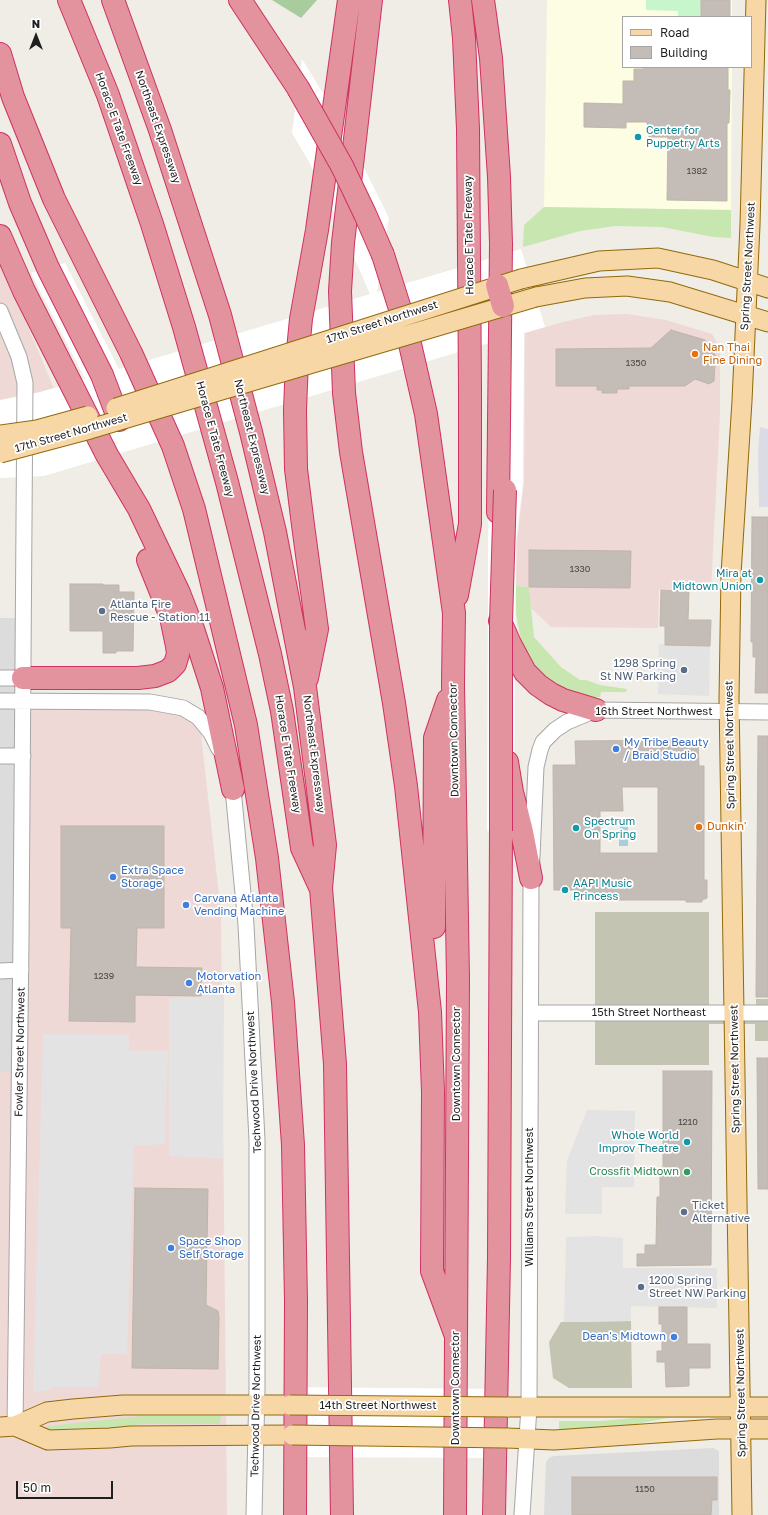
<!DOCTYPE html>
<style>
body{margin:0}
#map{position:relative;width:768px;height:1515px;overflow:hidden;background:#efede6;font-family:"Golos Text",sans-serif}
canvas{display:block}
.legend{position:absolute;left:622px;top:16px;width:130px;height:52px;box-sizing:border-box;background:#fff;border:1px solid #a5a5a5;margin:0;padding:5px 7px;list-style:none;font-size:12px;color:#1f1f1f}
.legend li{display:flex;align-items:center;gap:8px;height:20px}
.legend b{width:20px;border:1px solid #a5a5a5}
.north{position:absolute;left:16px;top:16px;width:40px;height:40px;-webkit-text-stroke:3px #fff;paint-order:stroke;rotate:0deg;font-size:11px;font-weight:700;line-height:16px;text-align:center;color:#1f1f1f}
.north::after{content:'';display:block;margin:auto;width:14px;height:18px;background:#1f1f1f;clip-path:polygon(50% 0,100% 100%,50% 72%,0 100%)}
.scale{position:absolute;left:16px;top:1481px;width:97px;height:18px;box-sizing:border-box;border:2px solid #1f1f1f;border-top:0;padding-left:5px;font-size:12px;line-height:14px;white-space:nowrap;color:#1f1f1f;-webkit-text-stroke:3px #fff;paint-order:stroke}
</style>
<div id="map">
<canvas width="768" height="1515"></canvas>
<ul class="legend">
<li><b style="height:5px;background:#f6d7a5"></b>Road</li>
<li><b style="height:11px;background:#c4bcb6"></b>Building</li>
</ul>
<div class="north">N</div>
<div class="scale">50 m</div>
</div>
<script>
const g = document.querySelector('canvas').getContext('2d');
g.lineJoin = 'round';
function fillPath(path, color) {
  g.fillStyle = color;
  g.fill(path, 'evenodd');
}
function shape(rows) {
  const path = new Path2D();
  for (const r of rows) {
    path.moveTo(r[0], r[1]);
    for (let i = 2; i < r.length; i += 2) path.lineTo(r[i], r[i + 1]);
  }
  return path;
}
function stroke(path, color, width, dash) {
  g.strokeStyle = color;
  g.lineWidth = width;
  g.lineCap = dash ? 'butt' : 'round';
  g.setLineDash(dash || []);
  g.stroke(path);
}
function label(font, color, halo, rows, align = 'center') {
  g.font = font + ' "Golos Text",sans-serif';
  g.lineWidth = 3.5;
  g.setLineDash([]);
  g.textBaseline = 'middle';
  g.strokeStyle = halo;
  g.fillStyle = color;
  for (const [text, x, y, turn = 0] of rows) {
    g.save();
    g.translate(x, y);
    g.rotate((+turn || 0) * Math.PI / 180);
    g.textAlign = isNaN(turn) ? turn : align;
    if (halo) g.strokeText(text, 0, 0);
    g.fillText(text, 0, 0);
    g.restore();
  }
}
const residential = shape([
 [0,618,17,618,20,1072,0,1072],
 [713,1448,719,1451,719,1515,544,1515,546,1462,549,1458,554,1456]
]);
const commercial = shape([
 [0,260,66,417,0,431],
 [627,314,666,320,712,334,720,349,720,414,711,590,659,589,658,628,551,627,531,608,529,587,516,586,517,541,524,483,525,333,563,322,594,315],
 [20,705,198,707,221,913,227,1515,0,1515,0,1072,20,1072]
]);
const education = shape([
 [547,0,732,0,732,17,623,17,623,67,732,67,731,210,544,207]
]);
const construction = shape([
 [595,912,709,912,709,1005,756,1006,756,999,768,999,768,1041,755,1041,755,1024,709,1024,709,1065,595,1065],
 [631,1321,632,1388,569,1388,553,1378,549,1342,561,1322]
]);
const grass = shape([
 [544,207,731,210,731,238,713,237,662,227,615,226,580,231,523,247,524,225],
 [516,586,529,587,534,637,561,667,580,680,586,680,600,685,627,689,626,692,601,692,600,697,586,697,570,694,552,684,527,659,522,648,516,613],
 [667,1415,704,1416,701,1418,667,1418,600,1431,559,1432,559,1421,600,1421],
 [142,1416,221,1416,220,1424,144,1424,71,1432,48,1432,44,1430,45,1428,48,1426]
]);
const forest = shape([
 [272,0,317,0,301,18]
]);
const park = shape([
 [646,0,701,0,701,17,678,17,678,11,646,10]
]);
const parking = shape([
 [659,644,710,646,709,696,658,694],
 [224,995,223,1159,169,1156,169,998],
 [43,1034,129,1035,129,1051,168,1051,165,1144,134,1146,127,1354,101,1354,98,1387,56,1387,48,1390,33,1393],
 [587,1110,635,1111,634,1187,602,1187,602,1214,565,1214,567,1160],
 [598,1236,623,1238,623,1268,717,1268,717,1308,631,1306,631,1321,564,1322,566,1237]
]);
const plaza = shape([
 [760,427,768,429,768,507,759,507,758,452]
]);
const water = shape([
 [619,818,628,818,628,846,619,846,619,838,621,838]
]);
const pier = shape([
 [302,59,343,126,389,218,377,292,521,249,545,327,524,333,523,483,516,541,514,831,487,831,489,343,44,476,0,478,0,400,40,392,85,379,31,273,65,263,119,369,370,294,341,227,309,162,292,133],
 [284,1387,507,1389,507,1458,284,1457]
]);
const building = shape([
 [701,0,730,0,730,17,701,17,701,0],
 [644,67,728,67,728,90,730,90,729,123,727,123,727,201,667,200,668,137,649,137,647,122,626,122,626,128,584,127,584,103,623,104,623,81,634,81,634,69,644,69,644,67],
 [671,330,705,340,719,361,715,363,714,381,709,384,695,379,685,386,629,386,629,389,617,389,617,393,602,393,602,390,597,390,597,386,556,386,556,349,651,348,671,330],
 [752,517,768,517,768,693,755,693,756,657,753,657,753,642,751,642,752,517],
 [529,550,631,551,630,588,529,587,529,550],
 [70,584,103,584,103,585,119,585,119,592,134,592,133,651,116,651,116,653,103,653,103,631,70,631,70,584],
 [661,590,689,591,688,620,711,620,710,646,665,645,665,626,660,626,661,590],
 [758,736,768,736,768,997,756,997,758,736],
 [698,740,699,766,704,766,704,880,707,880,707,898,702,900,702,902,686,902,686,900,578,900,578,890,554,890,553,765,576,765,575,741,698,740],
 [622,787,658,787,658,853,600,853,600,811,623,811,622,787],
 [61,826,164,826,164,928,137,928,136,967,202,968,201,996,135,995,135,1022,69,1021,71,928,61,928,61,826],
 [757,1058,768,1058,768,1189,758,1189,757,1058],
 [663,1071,712,1071,711,1265,637,1266,637,1254,645,1254,645,1245,656,1245,657,1197,660,1197,660,1172,663,1172,663,1071],
 [135,1188,208,1189,206,1305,218,1311,219,1317,218,1369,132,1368,135,1188],
 [659,1307,687,1307,687,1344,710,1344,710,1368,689,1368,689,1386,666,1387,665,1362,657,1362,657,1351,662,1351,662,1324,659,1324,659,1307],
 [572,1477,717,1477,717,1500,712,1500,711,1515,572,1515,572,1477]
]);
const minor = shape([
 [0,311,19,357,25,383,21,939,15,1426],
 [0,678,23,678],
 [0,701,150,702,183,708,198,717,211,733,219,749],
 [0,756,23,756],
 [230,780,233,789,246,925,257,1140,257,1389,254,1515],
 [0,971,21,970],
 [531,1013,768,1013],
 [522,1515,529,1407,531,878,536,767,540,750,543,742,555,730,567,722,596,710,768,712]
]);
const major = shape([
 [521,279,599,261,658,258,713,270,768,288],
 [536,297,585,288,627,286,670,292,768,322],
 [507,1407,768,1407],
 [15,1426,48,1440,110,1438,131,1436,292,1435],
 [0,1427,15,1426,47,1412,73,1409,123,1405,290,1405],
 [507,1438,554,1440,717,1429,768,1429],
 [742,1515,729,699,731,574,742,401,750,225,756,0]
]);
const highway = shape([
 [69,0,108,95,152,224,184,327,227,482,270,654,282,711,302,848,320,887],
 [113,0,160,130,220,315,251,432,275,532,305,687,325,845,321,888,335,1064,342,1515],
 [240,0,298,88],
 [371,0,343,243,340,291,344,393,351,452,394,703,406,786,430,1012,433,1092,432,1271,456,1336],
 [483,0,491,58,499,177,501,244,498,512],
 [0,54,13,97,54,199,131,353,173,446,194,509,246,725,267,858,283,1002,293,1145,296,1301,295,1515],
 [0,144,20,203,48,268,102,375,119,420],
 [0,236,24,291,107,455,139,509,179,593,193,629,212,688,233,789],
 [383,255,407,331,426,414,454,613,453,683,458,979,455,1515],
 [457,595,470,524,470,388,468,129,464,38,460,0],
 [500,621,510,644,525,672,538,685,551,694,563,700,596,710],
 [23,678,138,678,155,676,168,671,175,664,178,654,177,646,171,617,148,560],
 [307,678,317,629,303,525,296,469,295,410,297,360,301,319,317,230,349,0],
 [507,762,512,792,522,832,531,878],
 [434,927,435,738,448,700],
 [494,1515,499,1258,501,831]
]);
const majorBridge = shape([
 [116,408,521,279],
 [0,435,37,430,88,416],
 [0,453,90,429,536,297],
 [290,1405,507,1407],
 [292,1435,507,1438]
]);
const highwayBridge = shape([
 [298,88,342,166,365,214,383,255],
 [497,285,503,306],
 [501,831,501,622,505,490]
]);
const markers = [
 [638,137,4,"#0f9aa8"],
 [695,354,4,"#e8710a"],
 [760,580,4,"#0f9aa8"],
 [102,611,4,"#5c6f8a"],
 [684,670,4,"#5c6f8a"],
 [616,749,4,"#3f7fe0"],
 [699,827,4,"#e8710a"],
 [576,828,4,"#0f9aa8"],
 [113,877,4,"#3f7fe0"],
 [565,890,4,"#0f9aa8"],
 [186,905,4,"#3f7fe0"],
 [189,983,4,"#3f7fe0"],
 [687,1142,4,"#0f9aa8"],
 [687,1172,4,"#2e9e5b"],
 [684,1212,4,"#5c6f8a"],
 [171,1248,4,"#3f7fe0"],
 [641,1287,4,"#5c6f8a"],
 [674,1337,4,"#3f7fe0"]
];
const numberNames = [
 ["1382",697,171],
 ["1350",636,363],
 ["1330",580,569],
 ["1239",104,976],
 ["1210",688,1122],
 ["1150",645,1489]
];
const streetNames = [
 ["Northeast Expressway",158,127,71],
 ["Horace E Tate Freeway",119,129,70],
 ["Horace E Tate Freeway",469,235,-91],
 ["Spring Street Northwest",748,266,-87],
 ["17th Street Northwest",382,322,-18],
 ["17th Street Northwest",71,433,-16],
 ["Northeast Expressway",252,437,76],
 ["Horace E Tate Freeway",215,439,75],
 ["16th Street Northwest",654,712],
 ["Downtown Connector",454,740,-91],
 ["Spring Street Northwest",730,745,-91],
 ["Horace E Tate Freeway",288,754,81],
 ["Northeast Expressway",314,754,83],
 ["15th Street Northeast",649,1013],
 ["Fowler Street Northwest",20,1052,-89],
 ["Downtown Connector",457,1064,-90],
 ["Spring Street Northwest",735,1069,-91],
 ["Techwood Drive Northwest",254,1082,-93],
 ["Williams Street Northwest",530,1197,-90],
 ["Downtown Connector",456,1388,-90],
 ["Spring Street Northwest",741,1393,-91],
 ["Techwood Drive Northwest",256,1406,-89],
 ["14th Street Northwest",378,1406]
];
const cultureNames = [
 ["Center for",646,131],
 ["Puppetry Arts",646,144],
 ["Mira at",752,574,"right"],
 ["Midtown Union",752,587,"right"],
 ["Spectrum",584,822],
 ["On Spring",584,835],
 ["AAPI Music",573,884],
 ["Princess",573,897],
 ["Whole World",679,1136,"right"],
 ["Improv Theatre",679,1149,"right"]
];
const foodNames = [
 ["Nan Thai",703,348],
 ["Fine Dining",703,361],
 ["Dunkin'",707,827]
];
const serviceNames = [
 ["Atlanta Fire",110,605],
 ["Rescue - Station 11",110,618],
 ["1298 Spring",676,664,"right"],
 ["St NW Parking",676,677,"right"],
 ["Ticket",692,1206],
 ["Alternative",692,1219],
 ["1200 Spring",649,1281],
 ["Street NW Parking",649,1294]
];
const shopNames = [
 ["My Tribe Beauty",624,743],
 ["/ Braid Studio",624,756],
 ["Extra Space",121,871],
 ["Storage",121,884],
 ["Carvana Atlanta",194,899],
 ["Vending Machine",194,912],
 ["Motorvation",197,977],
 ["Atlanta",197,990],
 ["Space Shop",179,1242],
 ["Self Storage",179,1255],
 ["Dean's Midtown",666,1337,"right"]
];
const leisureNames = [
 ["Crossfit Midtown",679,1172]
];
fillPath(residential, '#dddcdc');
fillPath(commercial, '#efd9d7');
fillPath(education, '#fcfde2');
fillPath(construction, '#c3c4b2');
fillPath(grass, '#c8e6b0');
fillPath(forest, '#a9cc9e');
fillPath(park, '#c7f6cc');
fillPath(parking, '#e3e3e3');
fillPath(plaza, '#dbdbe5');
fillPath(water, '#aacdda');
fillPath(pier, '#fff');
fillPath(building, '#c4bcb6');
stroke(building, '#c0b5a9', 1);
stroke(minor, '#a6a6a6', 17);
stroke(major, '#916a0a', 21);
stroke(highway, '#d03160', 24);
stroke(minor, '#fff', 15);
stroke(major, '#f6d7a5', 19);
stroke(highway, '#e2939e', 22);
stroke(majorBridge, '#916a0a', 21, []);
stroke(highwayBridge, '#d03160', 24, []);
stroke(majorBridge, '#f6d7a5', 19);
stroke(highwayBridge, '#e2939e', 22);
for (const [x, y, r, color] of markers) {
  const dot = new Path2D();
  dot.arc(x, y, r, 0, 2 * Math.PI);
  g.fillStyle = color;
  g.fill(dot);
  stroke(dot, '#fff', 1.5);
}
label('9px', '#484645', null, numberNames);
label('11px', '#1f1f1f', '#fff', streetNames);
label('11px', '#0d838f', '#fff', cultureNames, 'left');
label('11px', '#c56008', '#fff', foodNames, 'left');
label('11px', '#4e5e75', '#fff', serviceNames, 'left');
label('11px', '#366cbe', '#fff', shopNames, 'left');
label('11px', '#27864d', '#fff', leisureNames, 'right');
</script>
